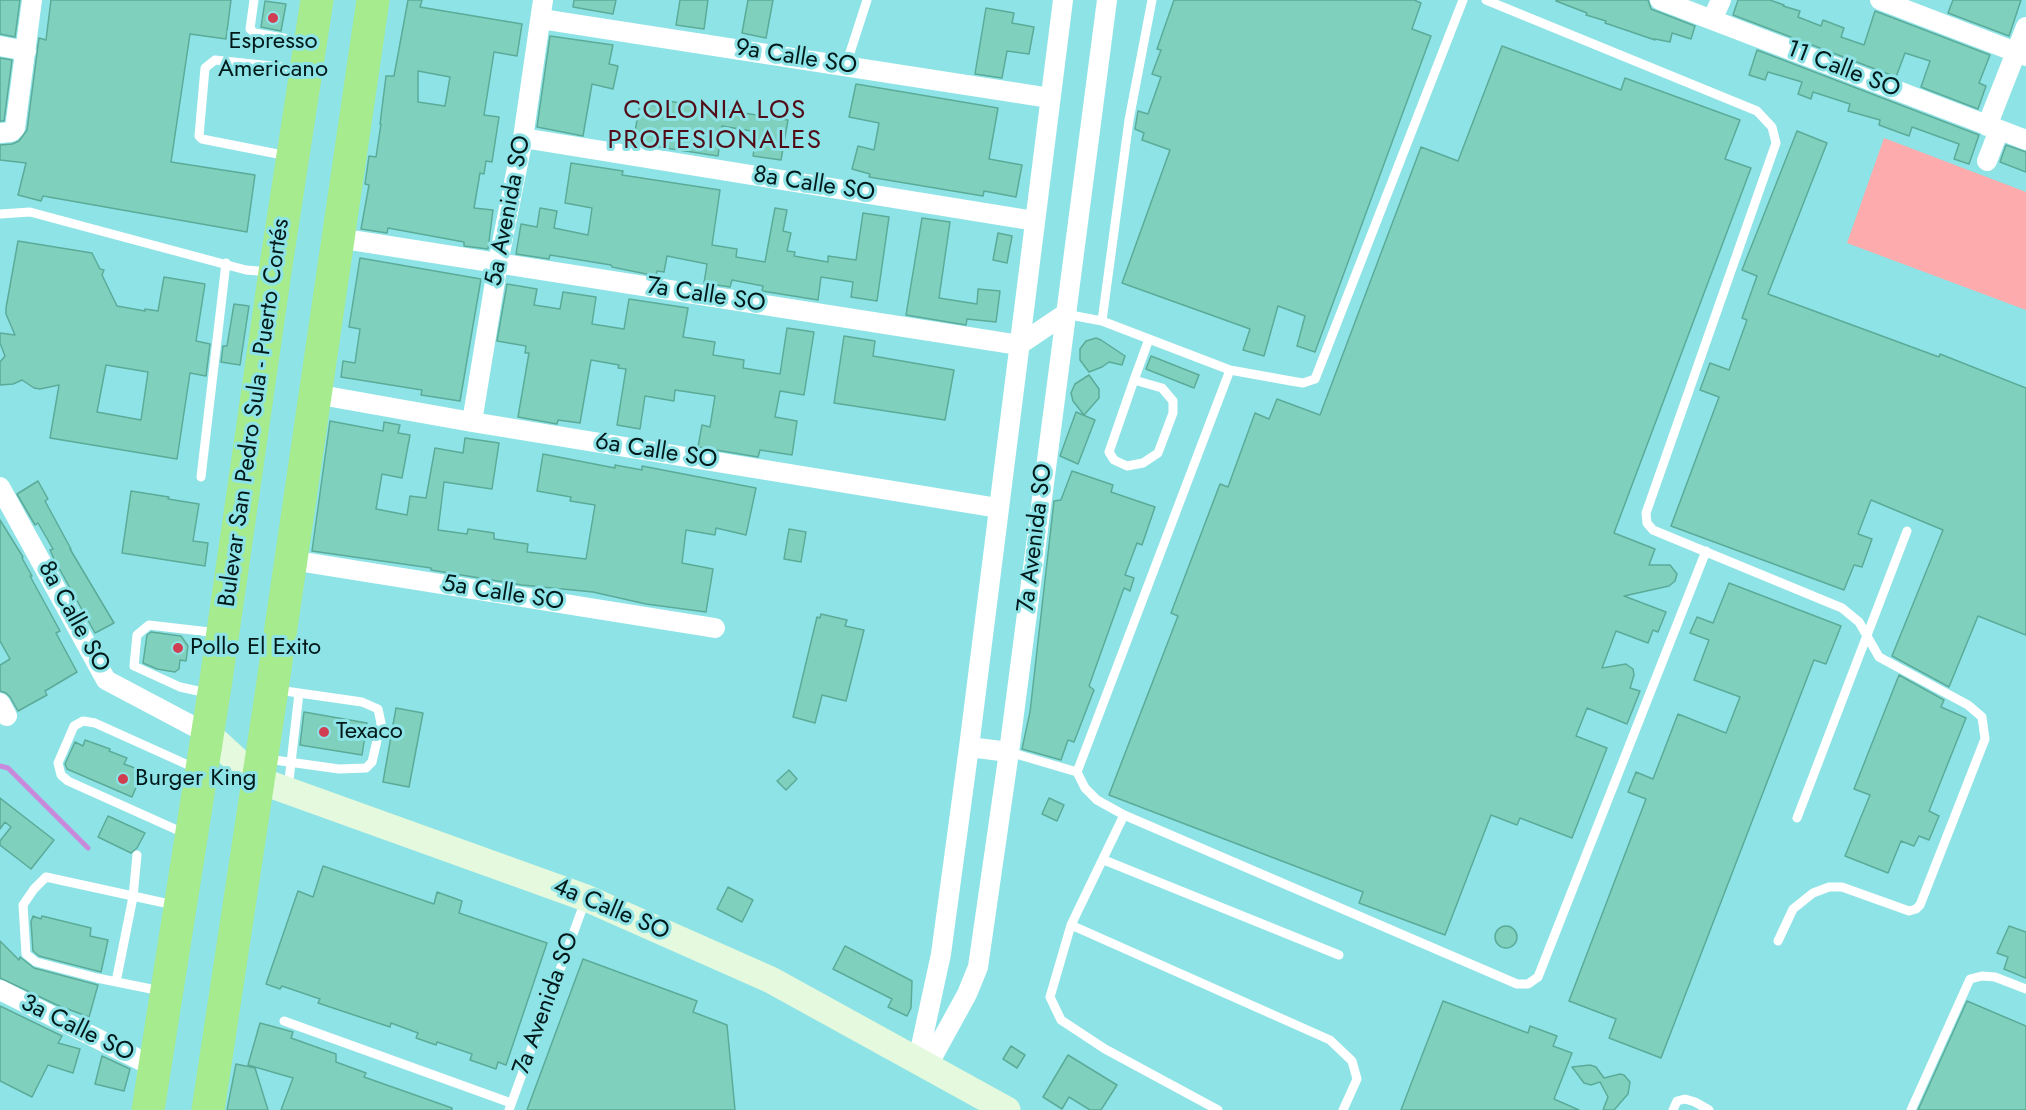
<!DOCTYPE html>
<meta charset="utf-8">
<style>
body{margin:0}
canvas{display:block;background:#8ee3e6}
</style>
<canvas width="2026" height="1110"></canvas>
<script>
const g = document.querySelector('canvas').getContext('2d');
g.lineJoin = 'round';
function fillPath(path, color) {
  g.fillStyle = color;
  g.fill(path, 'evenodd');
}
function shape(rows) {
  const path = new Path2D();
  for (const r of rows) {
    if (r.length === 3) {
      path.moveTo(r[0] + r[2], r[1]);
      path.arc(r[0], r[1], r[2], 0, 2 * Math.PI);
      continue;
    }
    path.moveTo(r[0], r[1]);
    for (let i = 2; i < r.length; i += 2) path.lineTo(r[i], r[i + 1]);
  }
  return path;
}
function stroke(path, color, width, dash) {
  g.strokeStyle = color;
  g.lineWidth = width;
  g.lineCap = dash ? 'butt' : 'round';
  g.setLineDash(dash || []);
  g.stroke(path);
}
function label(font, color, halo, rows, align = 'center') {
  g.font = font + ' Jost,sans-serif';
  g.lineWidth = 6;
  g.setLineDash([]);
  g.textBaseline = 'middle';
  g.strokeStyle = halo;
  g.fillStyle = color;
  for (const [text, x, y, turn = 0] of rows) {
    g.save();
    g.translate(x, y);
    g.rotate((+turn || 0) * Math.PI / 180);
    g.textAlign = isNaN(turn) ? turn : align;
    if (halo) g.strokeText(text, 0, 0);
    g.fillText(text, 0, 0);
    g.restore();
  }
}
const green = shape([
 [1884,138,2026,192,2026,310,1847,243]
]);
const stream = shape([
 [0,766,8,768,88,848]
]);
const building = shape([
 [0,0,20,0,15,37,0,34,0,0],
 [51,0,231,0,226,39,190,34,171,162,255,175,247,232,43,196,41,201,18,195,26,163,0,160,0,145,12,144,19,141,27,130,39,38,46,40,51,0],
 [408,0,422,0,420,7,522,24,517,56,494,52,484,115,499,117,492,162,486,161,484,174,480,173,474,208,493,210,488,249,464,246,464,242,388,228,387,233,361,229,369,185,365,184,369,156,376,157,381,124,380,124,386,76,394,76,408,0],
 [418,71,450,77,445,106,418,102,418,71],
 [574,0,616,0,613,14,573,7,574,0],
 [680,0,708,0,704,29,676,25,680,0],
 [748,0,773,0,766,38,742,33,748,0],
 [1174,0,1414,0,1421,3,1412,29,1431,36,1315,352,1297,346,1305,316,1278,306,1264,356,1243,350,1250,329,1122,283,1170,150,1142,140,1144,133,1135,129,1138,111,1148,114,1161,77,1152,74,1161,50,1157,49,1174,0],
 [1556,0,1648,0,1651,9,1695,26,1691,39,1672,33,1670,42,1655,39,1655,40,1605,23,1606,21,1586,15,1587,13,1556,1,1556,0],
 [1738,0,1770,0,1784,5,1783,6,1800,11,1798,17,1821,26,1823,20,1844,28,1841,37,1864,45,1875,11,1990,55,1979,83,1986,86,1978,109,1921,87,1930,61,1905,53,1896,77,1733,15,1738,0],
 [1953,0,2021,0,2009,36,1948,13,1953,0],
 [265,1,286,4,281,31,261,27,265,1],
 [986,8,1014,13,1012,23,1034,27,1029,54,1007,51,1002,78,975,74,986,8],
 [550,36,613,45,609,64,618,66,613,89,592,84,583,136,537,127,550,36],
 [1502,46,1621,90,1625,78,1740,120,1725,159,1751,168,1614,533,1655,549,1649,565,1670,565,1677,574,1675,581,1669,586,1624,596,1666,612,1658,632,1653,630,1648,643,1616,631,1602,668,1626,664,1633,669,1634,675,1630,688,1640,691,1627,724,1587,708,1576,736,1607,748,1572,838,1520,818,1517,825,1491,815,1445,935,1359,903,1363,892,1109,795,1178,616,1171,613,1220,484,1228,487,1255,413,1269,419,1277,399,1320,415,1421,147,1458,161,1502,46],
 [1757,50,1979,135,1969,164,1954,159,1959,144,1912,127,1909,136,1879,125,1880,120,1848,111,1850,104,1813,92,1811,99,1798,94,1802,82,1768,72,1765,80,1749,75,1757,50],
 [0,58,12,60,4,121,0,121,0,58],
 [856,84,998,108,989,159,1022,165,1016,197,984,191,983,196,869,177,870,174,852,169,858,146,874,150,879,123,849,117,856,84],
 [668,101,788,120,781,160,753,156,757,132,722,126,718,156,633,143,640,103,667,108,668,101],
 [1797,131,1827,143,1768,294,1939,357,1940,354,2026,388,2026,635,1978,616,1949,687,1892,656,1943,530,1871,500,1858,534,1872,539,1862,567,1854,565,1844,590,1671,526,1719,397,1700,390,1710,363,1729,370,1747,320,1742,318,1757,276,1742,270,1797,131],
 [2006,145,2026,152,2026,172,2000,162,2006,145],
 [571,163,623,171,622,175,720,190,712,245,737,249,736,257,765,262,775,208,787,210,783,231,791,233,787,251,795,252,794,256,828,262,828,256,856,260,863,213,889,217,877,301,851,297,853,282,821,277,818,300,762,291,763,286,732,280,730,287,704,283,707,264,667,256,664,272,657,271,656,276,612,267,611,265,550,255,549,259,516,254,521,224,537,227,540,208,557,211,554,228,588,235,592,208,565,203,571,163],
 [922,218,950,222,939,298,977,304,978,289,1000,291,996,322,967,319,966,325,906,315,922,218],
 [998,233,1012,236,1007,263,993,260,998,233],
 [18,241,92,253,100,269,104,270,102,275,117,306,145,311,145,309,158,311,164,277,205,284,196,341,210,344,206,376,190,373,177,459,50,438,59,385,40,389,34,388,22,380,13,384,0,385,0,362,5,356,0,343,0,333,15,335,6,314,6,308,18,241],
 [106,365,148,372,141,420,97,412,106,365],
 [360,258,481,279,460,401,421,395,422,390,341,377,343,361,355,363,360,329,349,327,360,258],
 [507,284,537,289,534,305,560,309,563,292,596,297,592,324,624,329,629,299,688,308,683,337,715,342,713,355,744,360,743,368,780,374,787,328,814,332,804,395,780,391,775,417,797,421,792,455,760,450,758,457,698,447,702,425,710,427,715,396,675,390,674,401,645,396,640,429,617,425,626,369,618,368,619,365,591,360,580,423,558,420,557,424,518,417,529,353,525,353,526,346,497,341,507,284],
 [234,304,249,306,240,365,221,362,223,346,227,346,234,304],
 [844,336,875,341,873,356,954,370,945,420,834,403,844,336],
 [1096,338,1101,340,1125,356,1122,365,1109,362,1102,367,1089,372,1080,360,1080,349,1086,341,1096,338],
 [1151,356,1199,375,1194,388,1146,369,1151,356],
 [1089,375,1099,389,1099,398,1084,415,1073,401,1071,393,1075,384,1089,375],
 [1076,412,1095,420,1078,464,1060,456,1076,412],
 [330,421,383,431,384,422,400,425,398,433,410,435,402,478,382,474,376,509,407,515,410,496,426,498,435,448,463,453,465,438,499,443,492,489,444,482,438,530,467,534,468,529,494,533,494,539,528,544,527,552,586,559,595,505,570,501,571,497,537,491,543,454,615,468,615,465,642,470,642,466,756,488,746,535,716,528,715,535,686,530,682,563,713,569,706,612,646,604,593,592,522,585,431,570,431,568,312,551,330,421],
 [1072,471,1113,485,1111,492,1155,507,1142,545,1137,543,1125,575,1134,578,1130,591,1124,588,1089,686,1094,690,1074,742,1068,740,1061,760,1022,749,1030,712,1054,501,1061,500,1072,471],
 [38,481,48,499,45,501,71,549,70,549,114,623,95,633,55,561,50,550,53,549,38,523,35,525,17,494,38,481],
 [131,491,169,497,168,499,199,504,193,541,208,543,205,566,122,553,131,491],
 [0,520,23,557,22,558,32,576,30,576,60,631,56,633,77,672,45,691,47,695,18,711,10,697,6,693,0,691,0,665,10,659,0,641,0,520],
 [789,529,806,532,801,562,784,559,789,529],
 [1729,583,1841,626,1826,664,1814,660,1661,1058,1609,1038,1616,1019,1569,1001,1646,799,1628,792,1636,772,1653,779,1678,714,1726,733,1740,697,1694,680,1709,640,1690,633,1697,617,1713,623,1729,583],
 [821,614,847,620,845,626,864,630,846,701,822,695,815,723,793,717,817,617,820,618,821,614],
 [151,632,181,636,188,646,186,661,180,660,179,669,175,672,157,669,143,663,147,635,151,632],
 [1899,675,1944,700,1941,707,1966,718,1929,811,1939,816,1929,840,1919,836,1914,846,1901,841,1888,873,1845,856,1870,795,1854,789,1899,675],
 [396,708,423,713,409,787,383,782,396,708],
 [304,712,367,723,362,755,300,745,304,712],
 [85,740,110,749,109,751,127,758,124,764,143,771,132,797,67,769,65,764,75,742,83,746,85,740],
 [789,770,797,779,786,790,777,781,789,770],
 [0,798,54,840,31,869,0,845,0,841,11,827,5,822,0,829,0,798],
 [1049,798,1064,805,1057,821,1042,814,1049,798],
 [108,816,145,833,137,848,131,853,98,837,108,816],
 [323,866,434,904,437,892,462,901,459,913,547,943,506,1065,498,1062,496,1069,470,1060,472,1054,437,1042,436,1045,416,1038,418,1033,391,1023,390,1027,318,1003,320,999,282,986,280,989,266,984,298,891,313,897,323,866],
 [728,887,753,900,742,922,717,909,728,887],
 [33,916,41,919,42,916,91,928,90,936,108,940,101,972,39,956,33,951,31,922,33,916],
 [1506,937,11],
 [2009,926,2026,932,2026,978,2004,969,2008,957,1997,953,2009,926],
 [0,941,19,960,20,957,34,968,98,985,89,1017,57,1005,0,978,0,941],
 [845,946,912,981,911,1008,907,1016,888,1007,892,999,833,969,845,946],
 [583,959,697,1001,693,1012,727,1025,735,1110,527,1110,583,959],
 [1443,1001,1528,1033,1530,1026,1557,1036,1553,1046,1572,1053,1554,1099,1579,1110,1401,1110,1443,1001],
 [1967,1001,2026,1026,2026,1110,1918,1110,1967,1001],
 [0,1006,62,1036,58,1043,80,1049,73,1073,48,1065,32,1097,0,1081,0,1006],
 [260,1023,293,1032,291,1038,336,1054,336,1062,366,1073,364,1077,452,1108,452,1110,281,1110,293,1078,248,1065,260,1023],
 [1011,1046,1025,1055,1017,1068,1003,1059,1011,1046],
 [1068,1055,1117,1085,1101,1110,1090,1110,1069,1097,1062,1109,1043,1097,1068,1055],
 [102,1056,130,1069,124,1091,95,1084,102,1056],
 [236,1064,255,1068,268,1110,227,1110,236,1064],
 [1590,1065,1596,1067,1604,1078,1620,1074,1624,1075,1630,1082,1628,1094,1614,1110,1603,1110,1608,1097,1600,1082,1591,1085,1584,1083,1572,1067,1590,1065]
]);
const lane = shape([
 [254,0,250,29,255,33,306,42],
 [1486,0,1757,111,1772,127,1776,143,1646,513,1647,523,1653,530,1842,608,1859,622,1879,657,1968,705,1982,717,1985,739,1920,905,1916,909,1909,911,1842,887,1829,887,1813,893,1793,909,1778,941],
 [846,65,867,0],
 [288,156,202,139,199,136,205,68,215,60,300,69],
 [0,214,30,212,246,270,270,272],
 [1065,314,1102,321,1230,370,1291,381,1303,383,1315,379,1463,0],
 [1102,321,1129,120,1152,0],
 [1230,370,1077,772,1085,788,1097,800,1124,815,1517,984,1528,984,1538,977,1706,551],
 [1134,380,1162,388,1173,401,1173,413,1158,453,1143,463,1127,466,1114,460,1109,452,1134,380,1149,339],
 [201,477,226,263],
 [207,693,180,687,134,666,137,635,149,625,218,633],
 [1009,752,1077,772],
 [267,759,339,769,366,768,372,762,381,723,378,709,362,702,278,690],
 [288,789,299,693],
 [1124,815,1071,925,1050,997,1061,1020,1105,1049,1218,1110],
 [1797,818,1907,531],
 [186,834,68,781,61,775,58,763,74,726,83,721,95,723,197,769],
 [1104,860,1339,955],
 [1071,925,1330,1040,1352,1061,1357,1079,1343,1110],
 [116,982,133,897,137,855],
 [161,991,97,978,36,962,26,954,23,905,34,889,46,877,174,905],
 [284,1021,511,1103],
 [509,1110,585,901],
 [1673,1110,1677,1101,1685,1099,1695,1102,1709,1110],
 [1911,1110,1970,979,1982,976,1995,977,2026,989]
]);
const street = shape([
 [1660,0,2026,140],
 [1880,0,2026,56],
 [541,19,1050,98],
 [1712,20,1721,0],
 [0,46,26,51],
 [1987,126,2026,27],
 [0,133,11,132,15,128,32,0],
 [523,138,1035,221],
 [1987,161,1999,130],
 [338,238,1019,345,1065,314],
 [315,394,472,422,998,508],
 [472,422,498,263,523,138,543,0],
 [0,487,106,680,208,734],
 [291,560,715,628],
 [0,703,7,716],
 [969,747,1009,752],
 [0,990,154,1067],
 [918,1060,941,954,969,747,1063,0],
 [928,1065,967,994,978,967,1009,752,1107,0]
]);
const secondary = shape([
 [208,734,258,780,586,898,771,980,1007,1110]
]);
const highway = shape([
 [148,1110,216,680,275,272,317,0],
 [208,1110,272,689,373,0]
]);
const markers = [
 [273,18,6,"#d03f51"],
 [178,648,6,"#d03f51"],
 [324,732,6,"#d03f51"],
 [123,779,6,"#d03f51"]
];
const poiNames = [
 ["Espresso",273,42,"center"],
 ["Americano",273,70,"center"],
 ["Pollo El Exito",190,648],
 ["Texaco",336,732],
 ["Burger King",135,779]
];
const streetNames = [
 ["9a Calle SO",796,58,9],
 ["11 Calle SO",1843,70,21],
 ["8a Calle SO",814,185,9],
 ["5a Avenida SO",509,211,-79],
 ["7a Calle SO",706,296,9],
 ["Bulevar San Pedro Sula - Puerto Cortés",255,413,-82],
 ["6a Calle SO",656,452,9],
 ["7a Avenida SO",1036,538,-83],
 ["5a Calle SO",503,594,9],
 ["8a Calle SO",73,617,61],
 ["4a Calle SO",611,910,23],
 ["7a Avenida SO",547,1004,-70],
 ["3a Calle SO",77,1029,26]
];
const neighbourhoodNames = [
 ["COLONIA LOS",715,112],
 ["PROFESIONALES",715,142]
];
fillPath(green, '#fdabac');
stroke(stream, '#c88bdb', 5);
fillPath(building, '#80d0be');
stroke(building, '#5bab99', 1.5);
stroke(lane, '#fff', 9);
stroke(street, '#fff', 20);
stroke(secondary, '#e4f9dd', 27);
stroke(highway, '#a6eb8e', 33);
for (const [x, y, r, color] of markers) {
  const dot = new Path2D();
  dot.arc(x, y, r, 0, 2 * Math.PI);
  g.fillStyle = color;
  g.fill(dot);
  stroke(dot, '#8ee3e6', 2);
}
label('24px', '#00191a', '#8ee3e6', poiNames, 'left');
label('24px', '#00191a', '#8ee3e6', streetNames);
g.letterSpacing = '1.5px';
label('26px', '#520c17', '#8ee3e6', neighbourhoodNames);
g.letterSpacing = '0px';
</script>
